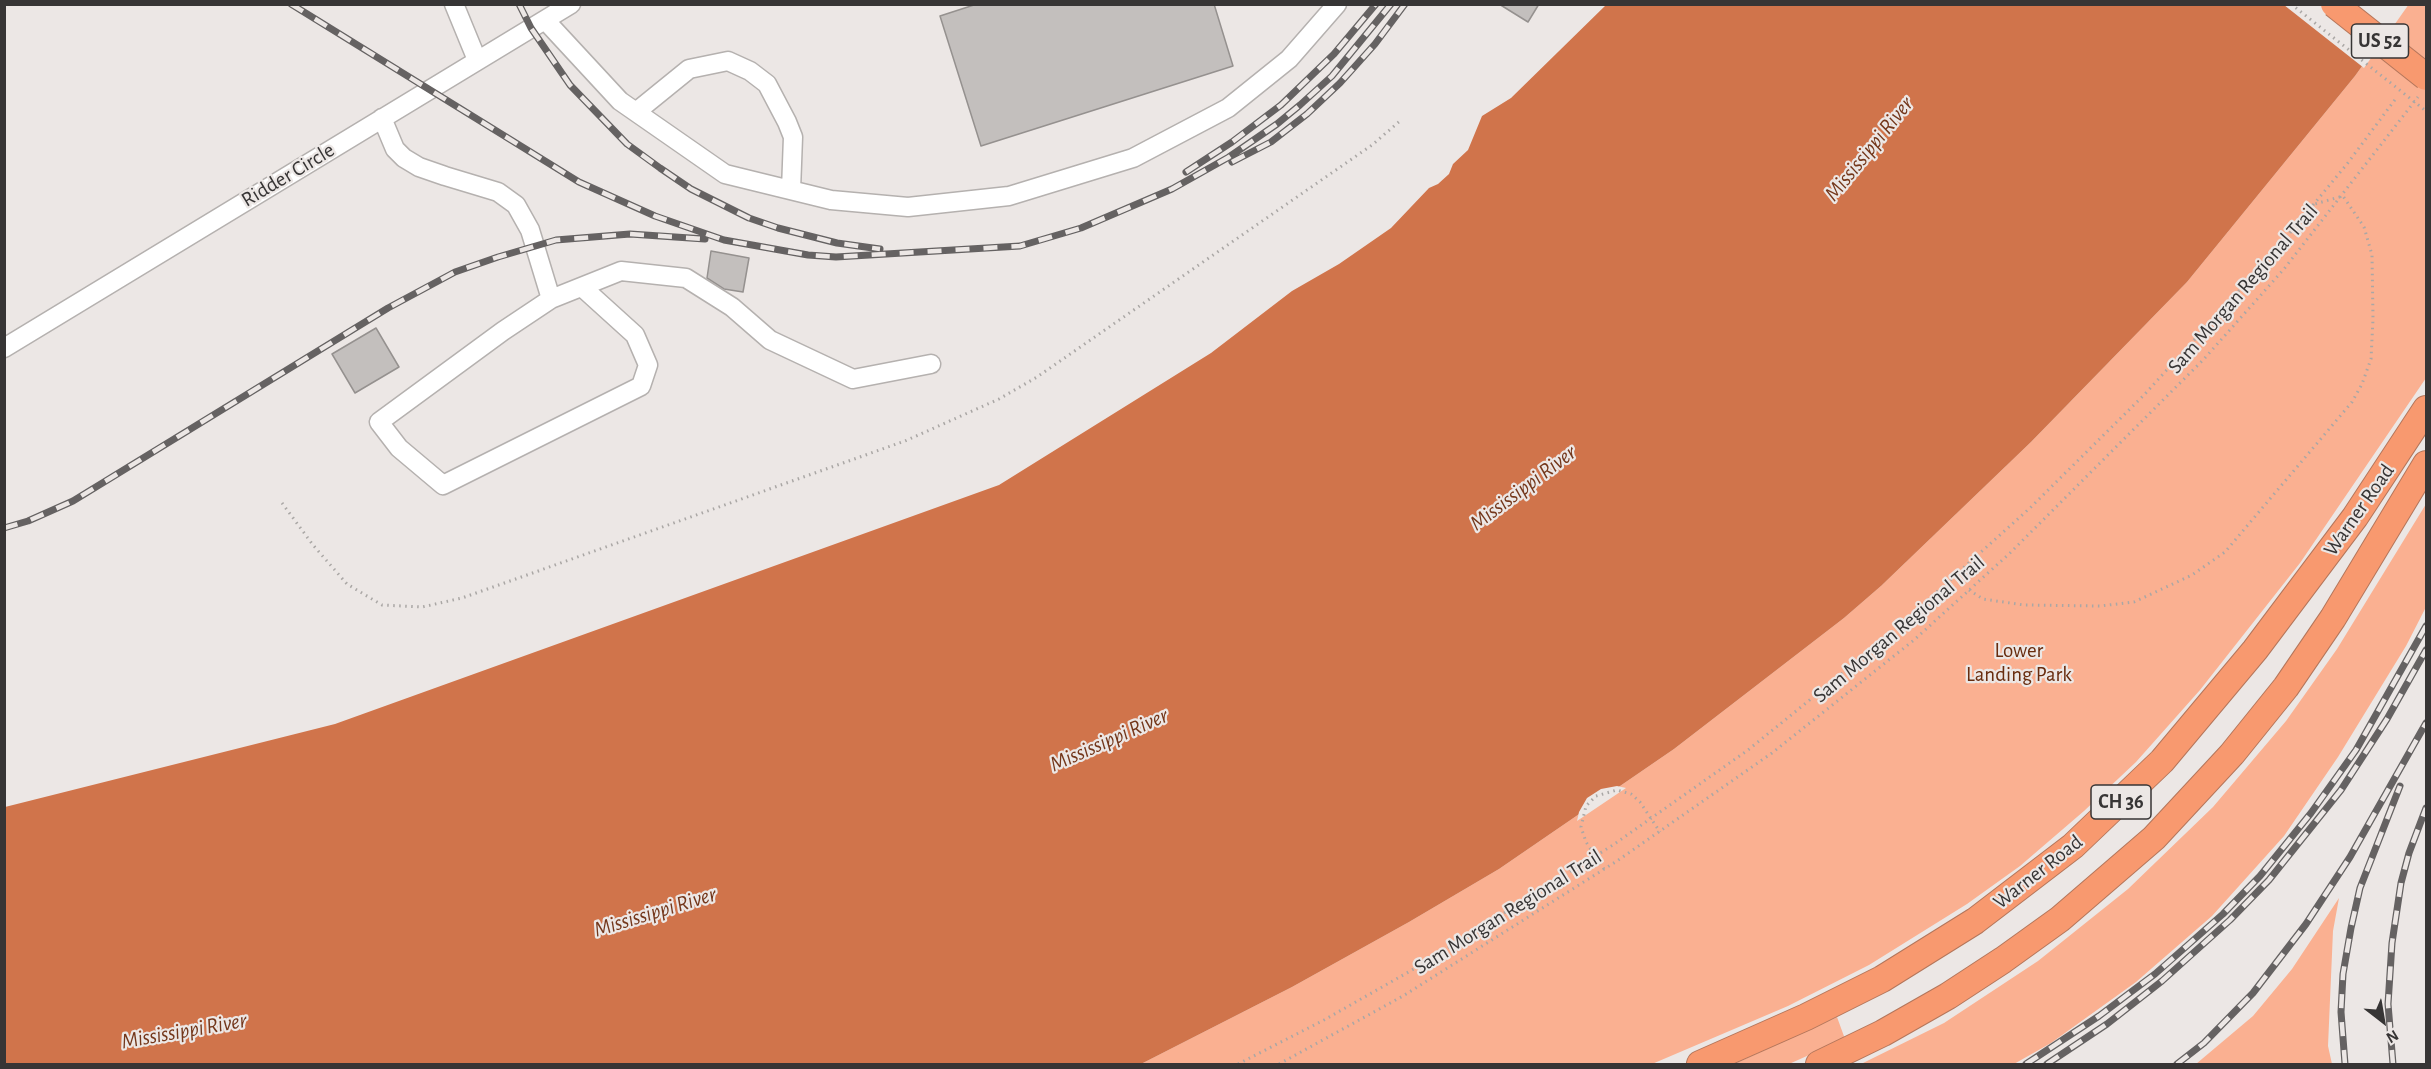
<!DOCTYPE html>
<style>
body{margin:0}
#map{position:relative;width:2431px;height:1069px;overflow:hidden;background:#ece7e5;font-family:"Alegreya Sans",sans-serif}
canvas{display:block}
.frame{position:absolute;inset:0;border:6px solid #373535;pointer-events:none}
.north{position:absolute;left:2353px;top:991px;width:60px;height:60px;-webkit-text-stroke:4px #ece7e5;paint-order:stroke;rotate:149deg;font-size:16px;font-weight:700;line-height:24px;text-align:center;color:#373535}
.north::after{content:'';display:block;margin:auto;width:21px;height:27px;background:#373535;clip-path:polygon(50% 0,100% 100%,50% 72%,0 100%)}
</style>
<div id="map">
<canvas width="2431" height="1069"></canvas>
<div class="frame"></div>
<div class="north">N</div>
</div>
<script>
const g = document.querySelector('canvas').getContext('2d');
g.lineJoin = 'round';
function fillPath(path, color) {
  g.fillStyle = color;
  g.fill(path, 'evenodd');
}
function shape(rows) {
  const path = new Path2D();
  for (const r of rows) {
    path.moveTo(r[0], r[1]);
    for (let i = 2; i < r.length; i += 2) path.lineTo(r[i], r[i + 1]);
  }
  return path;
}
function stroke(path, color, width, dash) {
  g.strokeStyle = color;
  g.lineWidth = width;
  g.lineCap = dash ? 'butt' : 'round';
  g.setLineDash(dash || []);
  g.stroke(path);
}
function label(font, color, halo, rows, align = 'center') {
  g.font = font + ' "Alegreya Sans",sans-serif';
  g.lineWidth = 4.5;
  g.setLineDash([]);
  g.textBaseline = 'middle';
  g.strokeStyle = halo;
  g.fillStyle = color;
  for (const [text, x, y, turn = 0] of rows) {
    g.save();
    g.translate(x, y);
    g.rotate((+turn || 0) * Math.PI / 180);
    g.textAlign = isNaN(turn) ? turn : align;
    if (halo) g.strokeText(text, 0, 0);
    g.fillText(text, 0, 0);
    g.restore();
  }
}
const green = shape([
 [2406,5,2426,5,2426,378,2300,563,2200,690,2136,762,2084,811,2020,866,1967,904,1869,965,1788,1006,1652,1064,1141,1064,1292,987,1409,922,1499,869,1674,749,1844,618,1881,586,2031,442,2187,282,2355,76],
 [2426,504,2426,607,2406,646,2338,757,2284,836,2212,916,2136,982,2051,1043,2014,1064,1861,1064,1944,1023,2038,961,2128,889,2213,807,2286,721,2337,649],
 [2339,898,2333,931,2328,1046,2332,1064,2196,1064,2253,1016,2292,969],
 [1837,1017,1845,1039,1789,1064,1734,1064]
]);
const water = shape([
 [1606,5,2406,5,2355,76,2187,282,2031,442,1881,586,1844,618,1674,749,1499,869,1409,922,1292,987,1141,1064,5,1064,5,807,335,724,999,485,1211,353,1292,291,1339,264,1391,228,1429,188,1438,184,1449,174,1453,164,1468,150,1482,116,1511,98]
]);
const pier = shape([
 [2409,4,2364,68,2284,5],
 [1617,786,1626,788,1577,821,1579,812,1587,798,1601,789]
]);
const building = shape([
 [977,4,1214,4,1233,66,981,146,940,16,977,4],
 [1499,4,1539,4,1528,22,1499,4],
 [711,251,749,258,743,292,724,289,707,278,711,251],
 [376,328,399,367,355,393,332,354,376,328]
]);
const path = shape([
 [282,503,313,545,347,584,382,605,422,607,462,598,905,441,999,399,1037,377,1372,145,1400,121],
 [1969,590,1983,599,2024,605,2100,606,2134,602,2192,575,2225,552,2352,402,2362,384,2371,359,2373,319,2372,255,2364,227,2343,196,2315,204],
 [1604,869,1586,842,1581,827,1586,806,1596,796,1617,790,1631,794,1640,802,1660,832],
 [1238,1064,1324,1020,1419,966,1613,845,1748,750,1880,643,2031,507,2144,395,2275,251,2347,164,2397,97],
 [1279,1064,1403,996,1617,861,1772,753,1914,640,2010,553,2204,359,2284,269,2418,97]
]);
const minor = shape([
 [454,4,477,60],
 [545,20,620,101,725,174,831,200,908,207,1009,196,1133,158,1228,108,1289,59,1337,4],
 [636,112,689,69,728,61,750,71,767,84,787,122,793,137,791,190],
 [382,118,395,149,404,158,419,167,445,176,498,192,516,205,530,230,551,299],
 [582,287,635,335,648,365,641,386,443,485,399,448,379,422,503,331,551,299,621,271,686,278,732,307,770,340,853,379,931,364],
 [4,348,571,4]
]);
const highway = shape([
 [1700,1064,1806,1017,1882,979,1975,921,2073,846,2162,761,2255,650,2355,517,2426,409],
 [1819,1064,1883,1033,1948,996,2003,960,2060,919,2154,838,2232,754,2286,687,2333,618,2426,464]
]);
const rail = shape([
 [291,4,579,182,655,216,724,240,808,255,836,257,1020,246,1081,228,1172,189,1229,157,1277,124,1300,105,1332,76,1391,4],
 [519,4,531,28,570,85,627,144,660,168,691,189,749,218,778,228,837,243,880,249],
 [1232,162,1271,142,1307,114,1340,83,1375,44,1405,4],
 [1186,172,1232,142,1281,105,1334,54,1376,4],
 [4,528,28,521,73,501,388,308,455,272,498,257,556,240,630,234,705,239],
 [2026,1064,2099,1016,2155,974,2223,914,2260,876,2311,813,2356,750,2426,626],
 [2047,1064,2107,1024,2162,981,2230,920,2269,880,2341,790,2387,719,2426,650],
 [2177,1064,2204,1043,2253,993,2306,924,2350,857,2426,723],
 [2345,1064,2341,1012,2343,974,2351,928,2360,888,2400,786],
 [2393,1064,2388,1004,2392,943,2401,883,2409,853,2426,808]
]);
const pathBridge = shape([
 [2291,4,2426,111]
]);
const highwayBridge = shape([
 [2334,4,2426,77]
]);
const shields = [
 [2380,41,57],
 [2121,802,60]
];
const shieldNames = [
 ["US 52",2380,41],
 ["CH 36",2121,802]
];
const streetNames = [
 ["Ridder Circle",288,175,-31],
 ["Sam Morgan Regional Trail",2243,289,-49],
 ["Warner Road",2359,510,-55],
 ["Sam Morgan Regional Trail",1899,629,-40],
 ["Warner Road",2038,872,-38],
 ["Sam Morgan Regional Trail",1508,912,-32]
];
const parkNames = [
 ["Lower",2019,651],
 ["Landing Park",2019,675]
];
const waterNames = [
 ["Mississippi River",1869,149,-51],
 ["Mississippi River",1523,488,-37],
 ["Mississippi River",1109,740,-24],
 ["Mississippi River",655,912,-17],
 ["Mississippi River",184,1031,-10]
];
fillPath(green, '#fab091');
fillPath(water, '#d0744b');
fillPath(pier, '#ece7e5');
fillPath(building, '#c3bfbd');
stroke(building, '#95918f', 1.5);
stroke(minor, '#b5b1af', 21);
stroke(highway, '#b4765b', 28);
stroke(path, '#aaa7a5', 3, [1.5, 4.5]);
stroke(minor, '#fff', 18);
stroke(highway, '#f8996f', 26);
stroke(rail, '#656262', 7);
stroke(rail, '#ece7e5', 4.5, [14]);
stroke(highwayBridge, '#b4765b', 28, []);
stroke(pathBridge, '#aaa7a5', 3, [1.5, 4.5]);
stroke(highwayBridge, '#f8996f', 26);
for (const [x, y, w] of shields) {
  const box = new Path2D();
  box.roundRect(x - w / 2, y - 17, w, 34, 4.5);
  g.fillStyle = '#ece7e5';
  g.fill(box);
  stroke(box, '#373535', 1.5);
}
label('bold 20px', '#373535', null, shieldNames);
label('21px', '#373535', '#ece7e5', streetNames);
label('21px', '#682c0e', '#ece7e5', parkNames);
label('italic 22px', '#74371b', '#ece7e5', waterNames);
</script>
